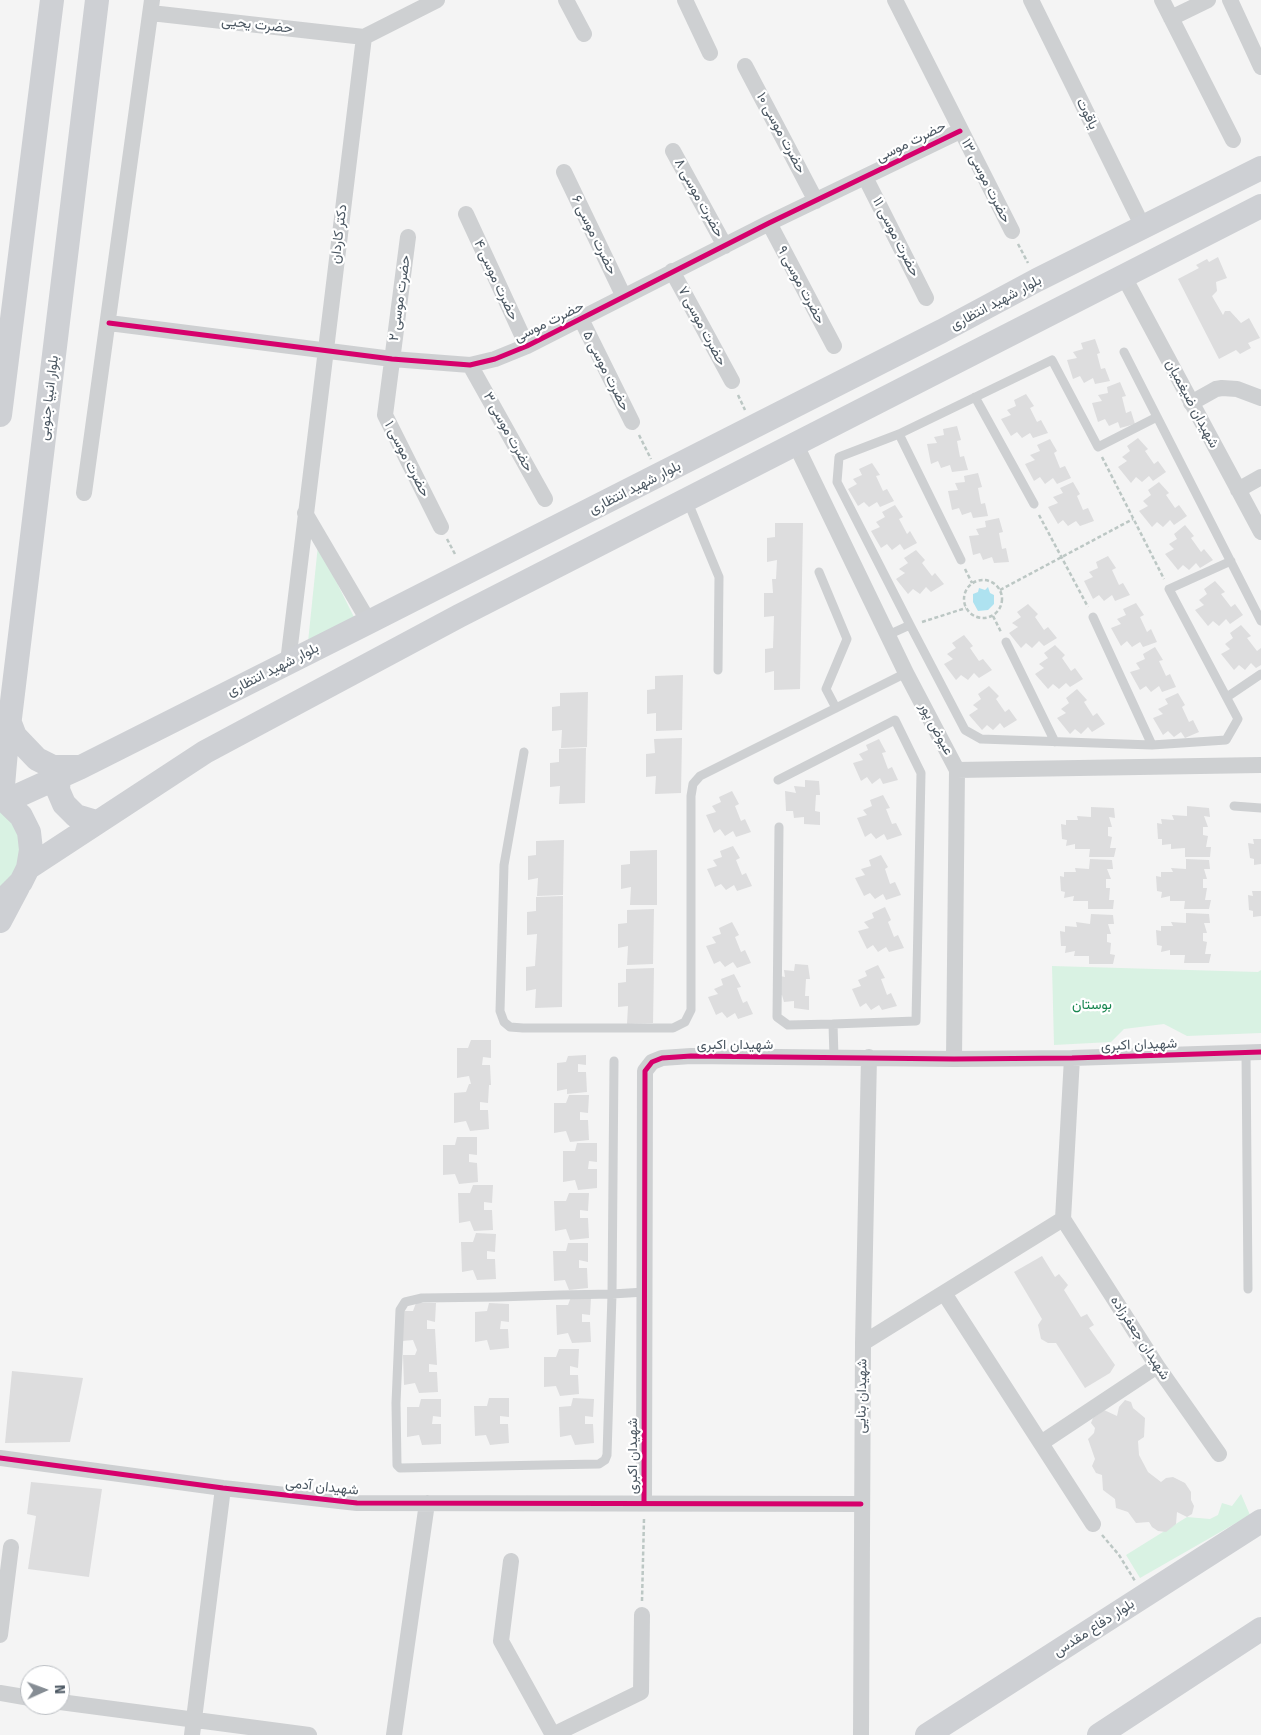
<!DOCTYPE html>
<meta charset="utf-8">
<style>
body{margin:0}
#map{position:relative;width:1261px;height:1735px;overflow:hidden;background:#f4f4f4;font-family:"Fira Sans",sans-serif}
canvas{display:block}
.north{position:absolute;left:20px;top:1665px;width:50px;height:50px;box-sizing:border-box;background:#fff;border:1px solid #b7bbc0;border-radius:50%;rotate:88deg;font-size:14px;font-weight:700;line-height:20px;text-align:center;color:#4a5661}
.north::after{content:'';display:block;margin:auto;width:18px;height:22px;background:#868d94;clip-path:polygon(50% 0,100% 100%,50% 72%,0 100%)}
</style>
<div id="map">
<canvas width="1261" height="1735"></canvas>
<div class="north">N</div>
</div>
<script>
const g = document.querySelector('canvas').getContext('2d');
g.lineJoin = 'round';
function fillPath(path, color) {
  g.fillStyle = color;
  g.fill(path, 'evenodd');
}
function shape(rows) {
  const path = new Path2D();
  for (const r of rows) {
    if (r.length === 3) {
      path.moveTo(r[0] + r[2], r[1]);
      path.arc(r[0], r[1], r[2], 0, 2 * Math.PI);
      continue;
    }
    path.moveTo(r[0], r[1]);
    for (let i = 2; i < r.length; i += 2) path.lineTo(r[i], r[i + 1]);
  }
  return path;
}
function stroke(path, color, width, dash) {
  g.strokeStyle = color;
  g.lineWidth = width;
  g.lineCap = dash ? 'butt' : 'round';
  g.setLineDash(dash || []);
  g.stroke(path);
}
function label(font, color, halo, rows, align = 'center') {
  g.font = font + ' "Fira Sans",Vazirmatn,sans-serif';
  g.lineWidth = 4.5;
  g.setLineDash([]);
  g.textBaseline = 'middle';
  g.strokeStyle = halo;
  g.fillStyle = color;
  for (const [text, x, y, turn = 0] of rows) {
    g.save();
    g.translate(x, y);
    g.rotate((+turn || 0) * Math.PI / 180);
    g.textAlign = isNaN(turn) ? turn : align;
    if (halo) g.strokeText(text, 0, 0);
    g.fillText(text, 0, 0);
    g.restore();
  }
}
const green = shape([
 [318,545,355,619,308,642],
 [0,807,29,832,28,868,0,897],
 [1052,966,1258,972,1261,970,1261,1033,1187,1036,1164,1024,1124,1029,1111,1042,1054,1045],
 [1241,1494,1250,1515,1140,1578,1126,1555,1187,1517,1210,1519,1218,1515,1222,1503,1232,1506]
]);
const water = shape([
 [988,587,990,593,994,595,994,604,988,610,978,611,973,602,973,594,978,592,979,588,985,590]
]);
const building = shape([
 [1218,257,1227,278,1216,282,1217,291,1212,296,1223,315,1225,311,1230,311,1241,323,1249,318,1260,338,1248,343,1251,348,1240,354,1236,350,1219,359,1178,279,1199,268,1196,265,1207,259,1209,262],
 [1095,339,1100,353,1097,354,1101,369,1105,368,1110,381,1095,384,1093,378,1084,383,1080,376,1073,379,1067,360,1077,358,1073,352,1083,349,1081,343],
 [1120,382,1126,396,1122,397,1126,413,1131,411,1135,424,1120,428,1118,422,1109,426,1105,419,1098,422,1092,403,1102,401,1098,395,1108,393,1107,387],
 [1026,394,1034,406,1030,408,1037,422,1041,420,1048,433,1033,438,1030,433,1022,438,1017,432,1011,436,1001,419,1011,415,1007,410,1016,406,1014,400],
 [957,426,961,440,957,441,960,457,964,456,968,470,952,472,950,465,941,468,938,461,931,464,927,444,937,443,934,437,944,435,943,429],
 [1138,438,1148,449,1145,451,1154,464,1158,461,1166,472,1153,481,1149,476,1142,482,1136,477,1131,483,1118,467,1127,461,1122,457,1130,451,1127,446],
 [1050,439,1057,451,1054,453,1060,468,1065,466,1071,478,1057,484,1053,478,1045,484,1040,477,1034,481,1025,464,1035,460,1030,455,1040,451,1037,445],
 [872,463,880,475,876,476,883,491,887,489,894,501,880,507,877,502,869,507,864,502,858,506,848,489,857,484,853,479,862,475,859,469],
 [978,473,982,487,978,488,981,504,985,503,988,516,973,518,971,512,962,515,959,508,952,510,948,491,958,490,955,483,965,482,964,476],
 [1073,482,1080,494,1077,496,1083,510,1088,508,1094,521,1080,526,1076,521,1068,526,1063,520,1058,524,1048,507,1058,503,1053,497,1063,493,1060,488],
 [1159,482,1169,493,1166,495,1175,508,1179,505,1187,516,1174,525,1170,520,1163,527,1157,522,1152,527,1139,511,1148,506,1143,501,1151,495,1148,490],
 [895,505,903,517,899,519,907,534,910,531,917,543,904,550,900,544,892,550,887,544,881,548,871,531,880,527,876,522,885,517,882,512],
 [999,518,1003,532,999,533,1002,549,1006,548,1009,562,994,563,992,557,983,560,980,553,973,555,969,536,979,535,976,529,986,527,985,521],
 [775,523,803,523,800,689,774,690,774,671,765,673,765,649,773,648,774,616,764,617,764,593,773,593,772,579,776,579,777,560,767,562,767,538,775,537],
 [1185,525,1194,536,1191,538,1201,552,1204,549,1213,560,1200,568,1196,563,1189,570,1183,565,1178,570,1165,554,1174,549,1169,544,1177,539,1174,534],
 [916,550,925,560,922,563,932,576,935,573,944,584,931,592,926,587,920,594,913,589,908,594,896,579,905,573,899,569,908,563,904,558],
 [1108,556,1116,568,1112,570,1119,585,1123,583,1130,595,1115,601,1112,595,1104,601,1099,595,1093,599,1084,581,1093,577,1089,572,1098,568,1096,562],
 [1215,581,1225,592,1221,594,1231,607,1235,604,1243,615,1230,624,1226,619,1219,626,1213,621,1208,626,1195,610,1204,605,1199,600,1207,594,1204,589],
 [1136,603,1144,615,1140,617,1147,632,1151,629,1157,642,1143,647,1140,642,1132,647,1127,641,1121,646,1111,628,1121,624,1117,619,1126,615,1123,609],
 [1028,604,1038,614,1035,617,1044,630,1048,627,1057,638,1044,646,1039,641,1032,648,1026,643,1021,648,1009,633,1018,627,1012,623,1021,617,1017,612],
 [1241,625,1251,636,1247,638,1257,651,1261,648,1261,665,1256,668,1251,663,1245,670,1239,665,1234,670,1221,654,1230,649,1225,644,1233,638,1230,633],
 [964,635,973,646,970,648,979,661,983,659,992,670,979,678,974,673,968,680,961,675,956,680,944,664,953,659,947,654,956,648,952,643],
 [1055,645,1065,655,1062,658,1071,671,1075,668,1083,679,1070,687,1066,683,1059,689,1053,684,1048,689,1035,674,1044,668,1039,664,1048,658,1044,653],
 [1155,647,1163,660,1159,661,1166,676,1170,674,1176,687,1162,692,1159,686,1151,692,1146,686,1140,690,1130,672,1140,669,1136,663,1145,659,1143,654],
 [683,675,682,730,656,731,656,713,647,714,647,690,655,689,655,676],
 [989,686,999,696,996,699,1005,712,1009,709,1017,720,1004,728,1000,723,993,730,987,725,982,730,969,715,978,709,973,705,981,699,978,694],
 [1077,689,1087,700,1084,702,1093,716,1097,713,1105,724,1092,732,1088,727,1081,734,1075,729,1070,734,1057,718,1066,713,1061,709,1069,703,1066,698],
 [588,692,587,747,561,748,562,730,552,731,552,707,560,706,560,693],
 [1178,693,1185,705,1182,707,1189,722,1193,720,1199,732,1185,738,1181,732,1174,737,1168,731,1163,735,1153,718,1163,714,1158,709,1168,704,1165,699],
 [682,738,681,793,655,794,656,776,646,777,646,754,655,753,654,739],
 [879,739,886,752,882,753,888,769,892,767,898,780,883,784,880,778,872,784,867,777,861,781,853,763,863,760,859,754,868,750,866,745],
 [586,748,585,803,559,804,560,786,550,787,550,763,559,762,559,749],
 [805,780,819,781,820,795,816,795,815,811,820,812,820,825,804,824,804,817,794,818,793,811,786,811,785,791,796,793,794,786,805,787],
 [732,791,739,804,735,806,741,821,745,819,751,832,736,837,733,831,725,836,720,829,714,833,706,815,716,812,712,806,721,802,719,797],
 [883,795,890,808,886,809,892,824,896,823,902,835,887,840,884,834,876,839,871,833,865,837,857,818,867,815,863,810,872,806,870,800],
 [1187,806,1209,808,1210,817,1204,816,1208,827,1203,827,1203,835,1208,836,1206,847,1211,847,1210,857,1185,857,1185,848,1171,849,1171,844,1162,845,1162,839,1158,839,1157,823,1162,824,1161,819,1174,820,1172,815,1187,816],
 [1091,807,1114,808,1115,818,1109,817,1112,827,1108,827,1108,836,1112,837,1110,848,1116,848,1114,857,1089,857,1090,849,1075,849,1075,844,1066,846,1067,840,1062,839,1061,824,1066,825,1066,820,1078,820,1077,816,1091,817],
 [1253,839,1261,839,1261,864,1254,865,1254,859,1250,858,1248,843,1254,844],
 [564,840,563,895,537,896,538,878,528,880,528,856,536,855,536,841],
 [733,846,740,858,736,860,742,875,746,873,752,886,737,891,734,885,726,890,721,884,715,887,707,869,717,866,713,860,722,857,720,851],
 [657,850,657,905,630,905,631,887,621,889,621,865,630,864,630,851],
 [881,855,888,867,885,869,890,884,895,882,901,895,886,900,883,894,875,899,870,893,864,896,855,878,865,875,861,869,871,866,869,860],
 [1090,859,1112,860,1113,869,1107,869,1111,879,1106,879,1106,888,1110,888,1109,900,1114,900,1113,909,1088,909,1088,901,1073,901,1074,896,1064,898,1065,892,1061,891,1060,876,1064,877,1064,872,1076,872,1075,868,1089,869],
 [1186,859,1209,860,1210,869,1204,869,1207,879,1203,879,1203,888,1207,888,1205,900,1211,900,1209,909,1184,909,1185,901,1170,901,1170,896,1161,898,1162,892,1157,891,1156,876,1161,877,1161,872,1173,872,1171,868,1186,869],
 [1252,891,1261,891,1261,916,1253,917,1253,911,1249,910,1248,895,1253,896],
 [563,896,562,1007,535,1008,536,989,526,991,526,967,535,966,537,934,527,935,527,912,536,911,536,897],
 [885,907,891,920,888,922,894,937,898,935,904,948,889,952,886,947,878,952,873,945,867,949,858,931,869,928,864,922,874,918,872,913],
 [654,909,653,964,627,965,628,946,618,948,618,924,627,923,627,910],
 [1186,913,1209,914,1210,923,1204,923,1207,933,1203,933,1203,941,1207,942,1205,954,1211,954,1209,963,1184,963,1185,955,1170,955,1170,950,1161,952,1162,946,1157,945,1156,930,1161,931,1161,926,1173,926,1171,922,1186,923],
 [1091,914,1113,915,1114,924,1108,924,1111,934,1107,934,1107,942,1111,943,1110,954,1115,955,1113,964,1089,964,1089,956,1074,956,1075,951,1065,953,1066,946,1061,946,1060,931,1065,932,1065,926,1077,927,1076,922,1090,924],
 [732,922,739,935,735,937,741,952,745,950,751,963,737,968,733,962,725,967,720,961,714,964,706,946,716,943,712,937,721,934,719,928],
 [795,964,808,965,810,979,806,979,805,996,809,996,809,1010,794,1008,794,1001,784,1002,782,995,775,996,775,975,785,977,784,970,794,971],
 [878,965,885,978,881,979,887,995,891,993,897,1006,882,1010,879,1005,871,1010,866,1003,860,1007,852,989,861,986,858,980,867,976,865,971],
 [654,968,653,1023,627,1024,628,1006,618,1007,618,983,626,982,626,969],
 [734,974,741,987,737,988,743,1003,747,1001,753,1014,738,1019,735,1013,727,1018,722,1012,716,1015,708,997,718,994,714,989,723,985,721,979],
 [471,1040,491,1040,491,1058,483,1057,482,1065,490,1065,491,1085,489,1085,488,1103,480,1102,480,1110,488,1110,489,1129,470,1131,466,1121,454,1123,454,1093,466,1092,469,1084,471,1084,469,1076,457,1078,457,1048,468,1048],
 [586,1055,586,1065,578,1064,578,1072,586,1072,587,1092,567,1094,567,1089,557,1091,557,1063,566,1062,568,1056],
 [569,1095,589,1095,588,1113,580,1112,580,1120,588,1120,589,1140,570,1142,566,1131,554,1133,554,1103,566,1103],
 [457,1137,477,1137,477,1155,469,1154,469,1162,477,1163,478,1182,459,1184,455,1174,443,1175,443,1145,455,1145],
 [577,1143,597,1143,597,1162,589,1161,588,1169,597,1169,597,1188,578,1190,575,1180,563,1182,563,1151,575,1151],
 [473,1185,493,1185,492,1203,484,1202,484,1210,492,1210,493,1230,474,1231,470,1221,459,1223,458,1193,470,1193],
 [569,1193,589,1193,588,1211,580,1210,580,1218,588,1218,589,1238,570,1240,566,1229,555,1231,554,1201,566,1201],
 [476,1233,496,1234,495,1252,487,1251,487,1259,495,1259,496,1279,477,1280,473,1270,462,1272,461,1242,473,1242],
 [568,1243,588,1243,588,1262,579,1260,579,1268,587,1268,588,1288,569,1290,565,1280,554,1281,553,1251,566,1251],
 [1042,1256,1055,1277,1059,1274,1068,1285,1064,1290,1081,1317,1087,1314,1094,1325,1089,1328,1115,1365,1110,1373,1085,1388,1056,1343,1048,1343,1041,1339,1038,1325,1042,1319,1014,1272],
 [571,1297,591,1297,590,1315,582,1314,582,1322,590,1322,591,1342,572,1343,568,1333,557,1335,556,1305,568,1305],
 [416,1303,436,1303,435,1322,427,1320,427,1329,435,1329,437,1365,429,1364,429,1372,437,1372,438,1392,419,1393,415,1383,404,1385,403,1355,415,1355,417,1350,413,1340,402,1341,401,1311,413,1311],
 [489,1303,509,1304,509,1322,501,1321,500,1329,508,1329,509,1348,490,1350,487,1340,475,1342,475,1312,487,1311],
 [559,1349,579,1349,578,1368,570,1366,570,1375,578,1375,579,1394,560,1396,556,1386,544,1387,544,1357,556,1357],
 [12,1371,83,1378,70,1442,5,1443],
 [489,1398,509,1398,509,1417,500,1416,500,1424,508,1424,509,1443,490,1445,486,1435,475,1436,474,1406,487,1406],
 [573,1398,594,1399,593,1417,585,1416,585,1424,593,1424,594,1443,575,1445,571,1435,560,1437,559,1407,571,1406],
 [421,1399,441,1399,441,1417,433,1416,432,1424,441,1424,441,1444,422,1445,419,1435,407,1437,407,1407,419,1407],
 [1125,1400,1131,1402,1133,1408,1145,1418,1144,1437,1138,1441,1139,1455,1148,1472,1161,1482,1166,1478,1173,1477,1185,1483,1191,1492,1191,1500,1194,1506,1192,1514,1187,1517,1177,1512,1176,1524,1166,1532,1158,1531,1152,1527,1149,1522,1136,1523,1128,1512,1116,1508,1115,1499,1103,1490,1102,1475,1096,1473,1092,1466,1095,1459,1088,1439,1094,1433,1095,1428,1091,1423,1093,1418,1104,1410,1117,1416,1119,1407],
 [31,1482,102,1489,89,1577,28,1569,36,1516,27,1514]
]);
const path = shape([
 [1018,244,1028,263],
 [738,395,745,410],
 [639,435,651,459],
 [1102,457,1164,579],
 [1039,515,1088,607],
 [447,539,456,556],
 [965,569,972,583],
 [983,599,19],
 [1000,590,1133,519],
 [993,616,1001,632],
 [922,622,966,608],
 [1102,1535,1119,1555,1135,1581],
 [642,1601,644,1519]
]);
const lane = shape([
 [1124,352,1261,621],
 [975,397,1034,504],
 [899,434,961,560],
 [687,500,719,577,718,670],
 [819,572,847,639,826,689,836,708],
 [1093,617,1152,745],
 [910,625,837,482,839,457,899,434,1052,360,1098,447,1157,417],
 [888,635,910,625,965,730,981,739,1152,745,1226,740,1238,719,1169,589,1231,561],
 [1006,642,1055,742],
 [1227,697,1261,674],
 [524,752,504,865,500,1011,504,1022,510,1027,523,1028,673,1028,685,1022,691,1010,691,796,693,784,700,776,906,673],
 [778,780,895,720,921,773,916,1021,833,1024,834,1057],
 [1234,806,1261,808],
 [779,827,777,1017,788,1025,833,1024],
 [1246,1052,1248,1289],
 [614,1061,612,1294,607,1455,605,1460,599,1464,545,1465,400,1468,397,1465,396,1403,399,1333,400,1310,405,1302,422,1298,498,1297,560,1295,612,1294,645,1292]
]);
const street = shape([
 [566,0,584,34],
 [685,0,710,53],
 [895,0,1012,231],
 [1031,0,1143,227],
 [1162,0,1233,140],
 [1230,0,1261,67],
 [151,13,364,37],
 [1171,18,1208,0],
 [745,66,816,201],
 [673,151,725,246],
 [564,172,624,297],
 [865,177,926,298],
 [466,214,527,346],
 [769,223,834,346],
 [408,237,385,415,441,527],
 [672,271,732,381],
 [1123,275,1261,532],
 [581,319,632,422],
 [109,323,392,359,470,365,495,359,527,346,769,223,960,131],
 [470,365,545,499],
 [1191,403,1216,389,1222,388,1237,389,1261,398],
 [795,443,906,673,957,770,954,1059],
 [1238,490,1261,477],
 [84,493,152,0],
 [305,513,369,622],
 [288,662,364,37,437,0],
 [957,770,1261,765],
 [1063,1219,1157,1366,1219,1454],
 [944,1293,1093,1524],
 [863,1343,1063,1219,1072,1058],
 [1041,1443,1157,1366],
 [0,1458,223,1488,357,1503,861,1504],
 [644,1502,645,1071,652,1062,662,1058,691,1056,954,1059,1072,1058,1261,1052],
 [511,1561,501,1641,553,1735],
 [0,1635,11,1547],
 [0,1693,30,1698],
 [60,1702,309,1735],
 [192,1735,223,1488],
 [394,1735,427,1503],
 [553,1735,641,1692,642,1615],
 [861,1735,863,1343,869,1057]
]);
const secondary = shape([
 [0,415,52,0],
 [7,726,10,723,15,736,37,759,53,767,77,767],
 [59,775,58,790,64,804,76,816,96,822],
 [0,796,21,816,29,832,31,850,28,868,21,882,7,896,0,899],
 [2,797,6,751,97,0],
 [6,801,81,767,369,622,942,331,1037,280,1261,168],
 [28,868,205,752,459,616,1261,206],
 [0,921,18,887],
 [927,1735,1261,1521],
 [1099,1735,1261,1629]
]);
const cycleway = shape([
 [109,323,392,359,470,365,495,359,527,346,769,223,960,131],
 [0,1458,223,1488,357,1503,861,1504],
 [644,1502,645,1071,652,1062,662,1058,691,1056,954,1059,1072,1058,1261,1052]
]);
const streetNames = [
 ["حضرت یحیی",257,25,6],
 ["یاقوت",1087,114,64],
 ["حضرت موسی ۱۰",781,133,62],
 ["حضرت موسی",911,142,-26],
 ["حضرت موسی ۱۳",986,181,63],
 ["حضرت موسی ۸",699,198,61],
 ["دکتر کاردان",339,234,-83],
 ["حضرت موسی ۶",594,235,64],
 ["حضرت موسی ۱۱",896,237,63],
 ["حضرت موسی ۴",496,280,65],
 ["حضرت موسی ۹",801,285,62],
 ["حضرت موسی ۲",400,298,-82],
 ["بلوار شهید انتظاری",996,303,-28],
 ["حضرت موسی",549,322,-26],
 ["حضرت موسی ۷",702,326,62],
 ["حضرت موسی ۵",606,371,63],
 ["بلوار انبیا جنوبی",49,398,-83],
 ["شهیدان ضیغمیان",1192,404,62],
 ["حضرت موسی ۳",508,432,61],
 ["حضرت موسی ۱",407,459,63],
 ["بلوار شهید انتظاری",635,488,-27],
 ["بلوار شهید انتظاری",273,670,-27],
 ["عیوض پور",936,729,62],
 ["شهیدان اکبری",735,1045],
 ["شهیدان اکبری",1139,1045,-2],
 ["شهیدان جعفرزاده",1140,1338,57],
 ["شهیدان بنایی",862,1396,-89],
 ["شهیدان اکبری",633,1456,-90],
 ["شهیدان آدمی",322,1487,6],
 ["بلوار دفاع مقدس",1094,1628,-33]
];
const parkNames = [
 ["بوستان",1092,1005]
];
fillPath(green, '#d9f2e3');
fillPath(water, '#aee2f0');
fillPath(building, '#ddddde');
stroke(path, '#bcc7c4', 2.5, [4, 2.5]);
stroke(lane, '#ced0d2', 9);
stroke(street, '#ced0d2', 16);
stroke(secondary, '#ced0d4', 24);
stroke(cycleway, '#d6006c', 5);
label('14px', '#4a5661', '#fff', streetNames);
label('14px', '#17864f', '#fff', parkNames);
</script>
